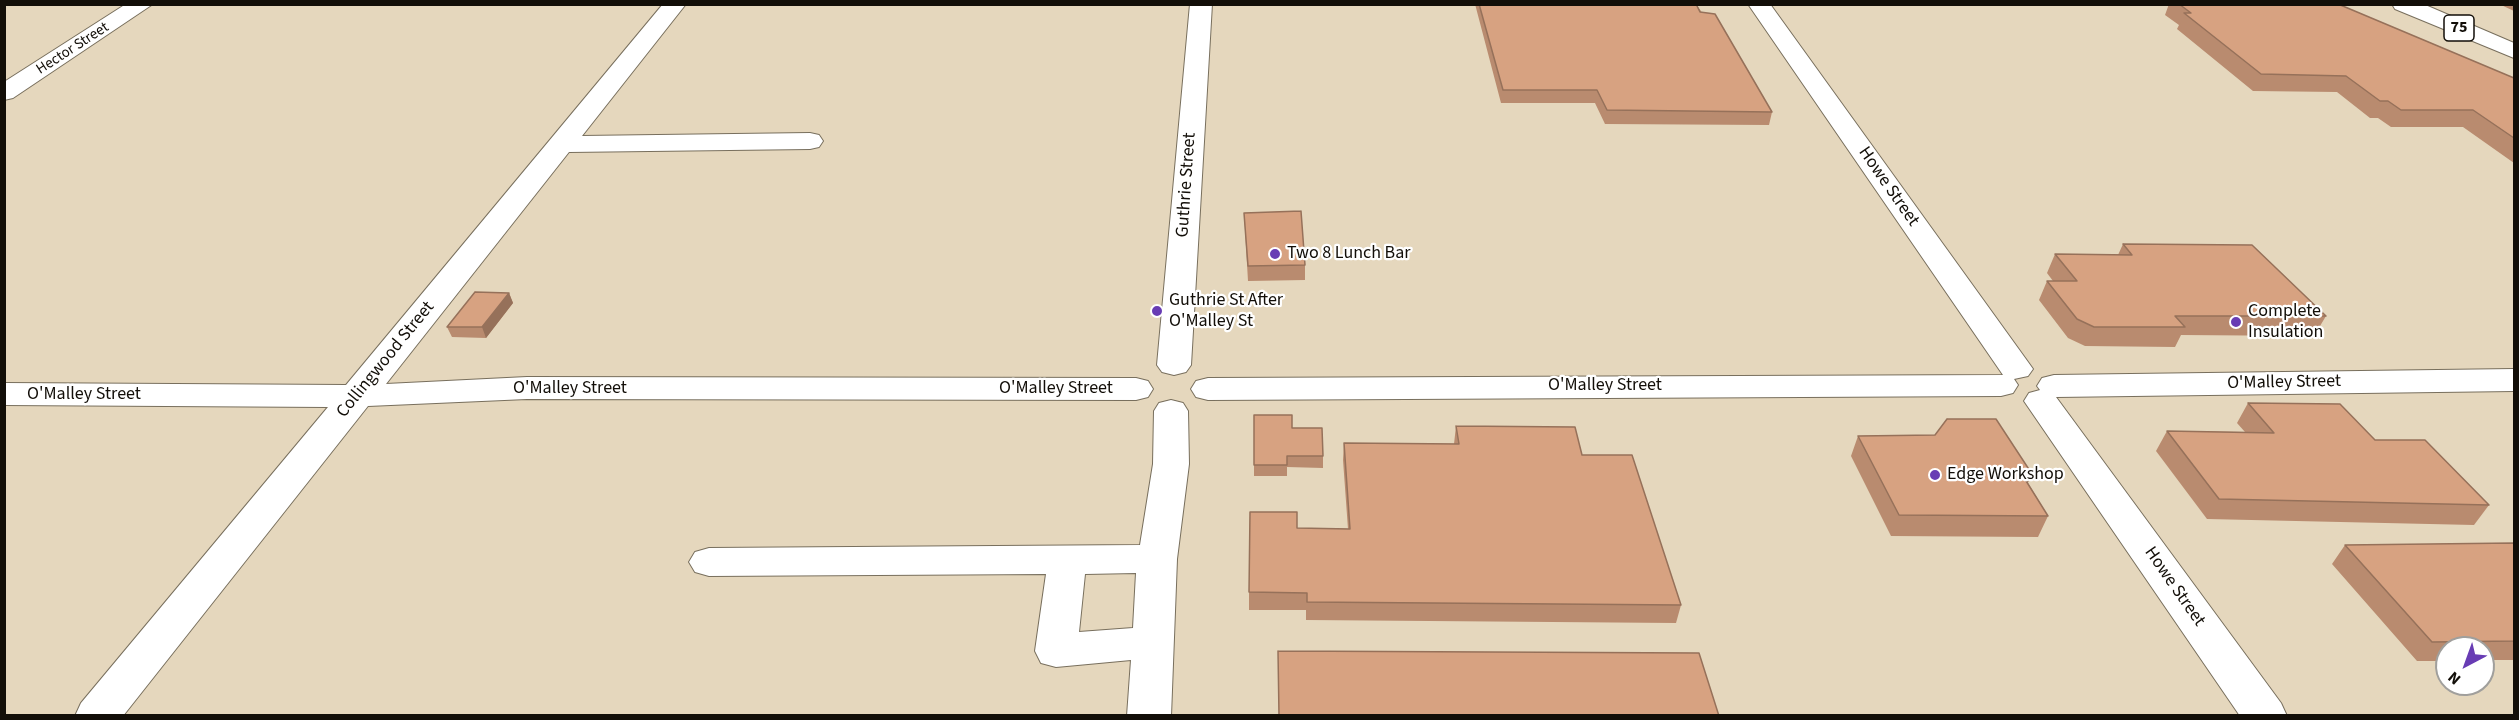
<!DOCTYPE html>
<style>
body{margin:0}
#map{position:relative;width:2519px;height:720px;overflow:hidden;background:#eee3d0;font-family:"Source Sans 3",sans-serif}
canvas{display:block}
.frame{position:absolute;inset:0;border:6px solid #120e08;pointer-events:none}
.north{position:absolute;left:2435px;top:636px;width:60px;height:60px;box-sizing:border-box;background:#fff;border:2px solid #a09f9c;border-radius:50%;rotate:221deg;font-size:16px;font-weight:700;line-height:24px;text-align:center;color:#120e08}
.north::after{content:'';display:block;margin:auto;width:21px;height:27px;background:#683cb4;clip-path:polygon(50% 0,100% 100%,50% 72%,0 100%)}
</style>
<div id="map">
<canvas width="2519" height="720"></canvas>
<div class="frame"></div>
<div class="north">N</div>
</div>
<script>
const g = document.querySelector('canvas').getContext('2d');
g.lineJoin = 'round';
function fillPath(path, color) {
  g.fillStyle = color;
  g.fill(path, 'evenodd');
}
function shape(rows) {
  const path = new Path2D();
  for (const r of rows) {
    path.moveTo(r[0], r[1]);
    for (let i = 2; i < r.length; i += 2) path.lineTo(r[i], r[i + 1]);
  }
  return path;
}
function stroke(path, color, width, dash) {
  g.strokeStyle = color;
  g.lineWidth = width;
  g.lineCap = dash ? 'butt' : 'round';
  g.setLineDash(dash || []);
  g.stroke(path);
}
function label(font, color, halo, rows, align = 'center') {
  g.font = font + ' "Source Sans 3",sans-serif';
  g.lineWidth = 4.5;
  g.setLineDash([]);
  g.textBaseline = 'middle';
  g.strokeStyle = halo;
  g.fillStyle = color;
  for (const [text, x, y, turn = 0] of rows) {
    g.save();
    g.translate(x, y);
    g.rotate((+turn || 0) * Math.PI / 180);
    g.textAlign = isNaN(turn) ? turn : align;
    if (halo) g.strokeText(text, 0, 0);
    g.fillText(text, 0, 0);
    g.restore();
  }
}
const built = shape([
 [4,5,2514,5,2514,715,5,715],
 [2447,648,2483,648,2483,684,2447,684]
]);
const minor = shape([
 [663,4,686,4,582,136,810,133,819,135,823,141,819,147,810,149,569,152,386,384,527,377,1136,378,1148,381,1153,389,1148,397,1136,400,527,399,368,406,123,716,75,716,81,703,328,407,4,405,4,383,346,385,663,4],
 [1190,4,1212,4,1191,365,1186,372,1174,375,1162,372,1157,365,1190,4],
 [1748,4,1770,4,2028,362,2033,369,2028,376,2014,379,2018,385,2013,393,2001,396,1208,400,1196,397,1191,389,1196,381,1208,378,2003,375,1748,4],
 [2514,369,2514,391,2056,397,2281,703,2287,716,2240,716,2024,401,2029,393,2040,390,2037,386,2042,378,2054,375,2514,369],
 [1171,400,1183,403,1188,411,1189,464,1177,559,1171,716,1127,716,1131,660,1056,667,1041,663,1035,651,1046,574,709,576,695,572,689,562,695,552,709,548,1140,545,1153,464,1154,411,1159,403,1171,400],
 [1136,573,1133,628,1079,632,1085,574,1136,573]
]);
const major = shape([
 [126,4,153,4,13,98,4,100,4,82,126,4],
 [2392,4,2423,4,2514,43,2514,58,2395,9,2392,4]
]);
const wall = shape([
 [1475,4,1696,4,1772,112,1769,125,1605,124,1595,103,1501,103],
 [2169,4,2338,4,2514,78,2514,163,2463,127,2391,127,2378,118,2370,118,2337,92,2253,91,2177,29,2179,25,2165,15],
 [2499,4,2514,4,2514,11],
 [1244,213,1305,265,1305,280,1248,281],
 [2123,244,2326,316,2314,336,2181,335,2175,347,2085,346,2068,338,2039,300,2047,281,2053,281,2047,273,2055,254,2118,255],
 [509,293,513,303,486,338,452,337,447,327],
 [2248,403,2375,440,2489,505,2474,525,2207,519,2156,451,2167,431,2245,432,2237,423],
 [1254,415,1292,428,1323,456,1323,468,1287,467,1287,476,1254,476],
 [1456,426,1582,455,1681,605,1676,623,1306,620,1306,610,1249,610,1249,592,1297,528,1348,529,1343,460,1344,443,1454,444],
 [1935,435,2028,483,2048,516,2038,537,1891,536,1851,456,1858,436],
 [2514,543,2514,660,2483,660,2483,648,2447,648,2447,661,2417,661,2332,564,2345,545]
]);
const shadedWall = shape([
 [509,293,513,303,486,338,482,327],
 [2032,474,2022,495,2023,476]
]);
const building = shape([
 [1479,4,1696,4,1700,12,1715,14,1772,112,1607,110,1597,90,1503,90,1479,4],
 [2179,4,2338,4,2514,78,2514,138,2473,110,2401,110,2388,101,2380,101,2346,76,2261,74,2184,13,2191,13,2179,4],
 [1301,211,1305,265,1248,266,1244,213,1301,211],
 [2123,244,2252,245,2326,316,2175,316,2185,327,2094,327,2077,319,2047,281,2077,281,2055,254,2132,255,2123,244],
 [475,292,509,293,482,327,447,327,475,292],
 [2248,403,2340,404,2375,440,2425,440,2489,505,2219,499,2167,431,2274,433,2248,403],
 [1254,415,1292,415,1292,428,1322,428,1323,456,1287,456,1287,465,1254,465,1254,415],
 [1947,419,1996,419,2032,474,2023,476,2048,516,1899,515,1858,436,1935,435,1947,419],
 [1456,426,1575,427,1582,455,1632,455,1681,605,1307,602,1307,593,1249,592,1250,512,1297,512,1297,528,1350,529,1344,443,1459,444,1456,426],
 [2514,543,2514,641,2432,642,2345,545,2514,543],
 [1278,651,1699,653,1719,716,1279,716,1278,651]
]);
const markers = [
 [1275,254,6,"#683cb4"],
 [1157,311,6,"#683cb4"],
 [2236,322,6,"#683cb4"],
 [1935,475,6,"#683cb4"]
];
const farStreetnames = [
 ["Hector Street",73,49,-33]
];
const shields = [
 [2459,28,30]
];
const shieldNames = [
 ["75",2459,28]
];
const streetNames = [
 ["Guthrie Street",1187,185,-86],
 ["Howe Street",1888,187,55],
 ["Collingwood Street",386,360,-51],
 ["O'Malley Street",2284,383,-1],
 ["O'Malley Street",1605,386],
 ["O'Malley Street",570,389],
 ["O'Malley Street",1056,389],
 ["O'Malley Street",84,395],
 ["Howe Street",2174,587,55]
];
const poiNames = [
 ["Two 8 Lunch Bar",1287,254],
 ["Guthrie St After",1169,301],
 ["O'Malley St",1169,322],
 ["Complete",2248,312],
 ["Insulation",2248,333],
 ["Edge Workshop",1947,475]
];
fillPath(built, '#e5d7bd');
stroke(minor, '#786f5d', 2);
stroke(major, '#786f5d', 2);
fillPath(minor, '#fff');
fillPath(major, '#fff');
fillPath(wall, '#b98b6f');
fillPath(shadedWall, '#96715a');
fillPath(building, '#d7a281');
stroke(building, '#96715a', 1.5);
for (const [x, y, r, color] of markers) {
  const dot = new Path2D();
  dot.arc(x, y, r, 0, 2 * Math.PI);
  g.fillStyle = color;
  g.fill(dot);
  stroke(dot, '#fff', 2);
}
label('15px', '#120e08', '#fff', farStreetnames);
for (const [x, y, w] of shields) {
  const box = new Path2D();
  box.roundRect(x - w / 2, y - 13, w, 26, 4.5);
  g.fillStyle = '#fff';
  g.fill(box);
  stroke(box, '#120e08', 1.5);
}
label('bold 16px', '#120e08', null, shieldNames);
label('18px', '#120e08', '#fff', streetNames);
label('18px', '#120e08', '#fff', poiNames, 'left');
</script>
